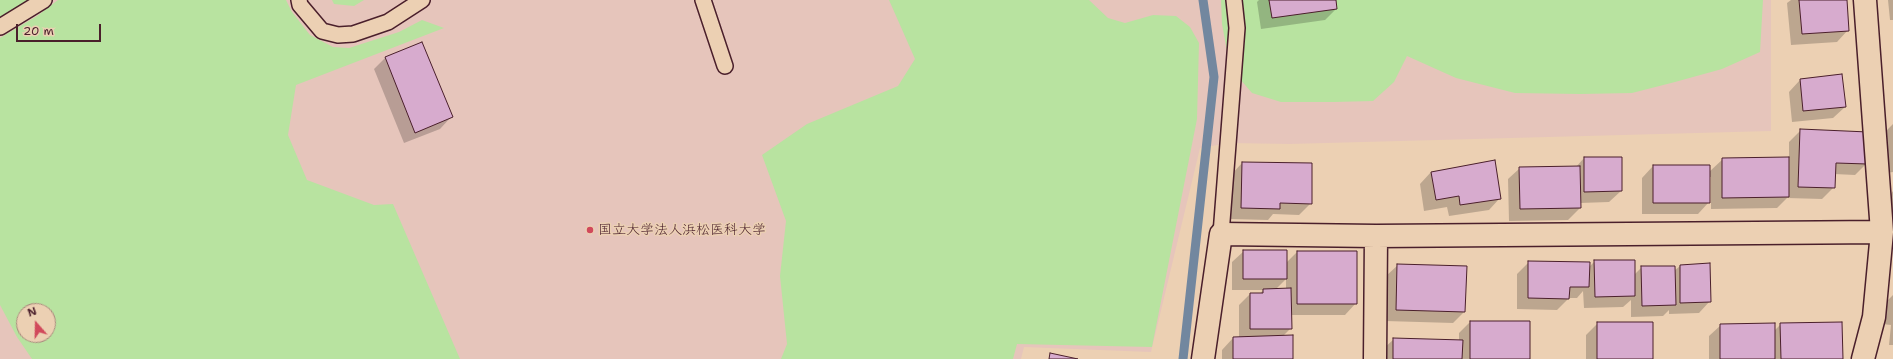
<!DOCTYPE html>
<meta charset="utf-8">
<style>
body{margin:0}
#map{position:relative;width:1893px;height:359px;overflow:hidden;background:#ecd0b3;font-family:"Shantell Sans",sans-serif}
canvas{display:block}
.north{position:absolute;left:16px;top:303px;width:40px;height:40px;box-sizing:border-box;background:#ecd0b3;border:1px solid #ab897d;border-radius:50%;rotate:340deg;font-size:11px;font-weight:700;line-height:16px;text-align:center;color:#4a1f2b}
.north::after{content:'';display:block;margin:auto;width:14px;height:18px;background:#d1495b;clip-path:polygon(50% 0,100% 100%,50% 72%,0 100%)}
.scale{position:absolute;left:16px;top:24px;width:85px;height:18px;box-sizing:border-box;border:2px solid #4a1f2b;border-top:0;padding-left:5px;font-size:12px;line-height:14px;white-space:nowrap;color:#4a1f2b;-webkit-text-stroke:3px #ecd0b3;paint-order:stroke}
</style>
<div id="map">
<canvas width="1893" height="359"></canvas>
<div class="north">N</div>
<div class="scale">20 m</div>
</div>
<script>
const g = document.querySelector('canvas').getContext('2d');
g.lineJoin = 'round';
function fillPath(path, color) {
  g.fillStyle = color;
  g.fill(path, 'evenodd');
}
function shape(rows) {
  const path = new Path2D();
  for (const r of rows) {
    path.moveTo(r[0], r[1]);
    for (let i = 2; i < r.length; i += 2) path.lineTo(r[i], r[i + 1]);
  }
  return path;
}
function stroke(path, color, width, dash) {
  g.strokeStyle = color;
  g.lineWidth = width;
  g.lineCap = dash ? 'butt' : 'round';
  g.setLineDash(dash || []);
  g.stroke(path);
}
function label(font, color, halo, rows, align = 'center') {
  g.font = font + ' "Shantell Sans","Klee One",sans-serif';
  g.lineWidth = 3;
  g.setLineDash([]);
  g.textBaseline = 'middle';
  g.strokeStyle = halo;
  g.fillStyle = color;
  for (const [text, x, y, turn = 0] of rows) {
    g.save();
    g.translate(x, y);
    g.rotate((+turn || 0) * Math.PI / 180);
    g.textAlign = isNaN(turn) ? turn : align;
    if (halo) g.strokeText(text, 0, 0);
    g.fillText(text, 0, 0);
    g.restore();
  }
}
const built = shape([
 [0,0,1771,0,1771,131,1289,144,1229,143,1200,148,1151,352,1024,347,1021,359,0,359],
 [24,311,48,311,48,335,24,335]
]);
const green = shape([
 [0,0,31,0,0,20],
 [58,0,286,0,292,12,310,35,333,47,349,48,399,32,422,20,444,28,296,85,288,135,307,180,374,205,393,204,460,359,32,359,17,337,0,305,0,38,37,16],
 [24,311,48,311,48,335,24,335],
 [332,0,364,0,354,6,334,4],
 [889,0,1089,0,1108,18,1125,23,1153,15,1176,16,1190,27,1199,43,1197,119,1152,347,1017,344,1013,359,781,359,787,344,780,276,786,221,762,155,807,124,898,86,915,59],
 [1221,0,1763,0,1760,52,1722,69,1675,82,1632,93,1580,94,1515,93,1456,78,1407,56,1394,82,1373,101,1334,102,1281,102,1252,93,1233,71,1228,57,1222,24]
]);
const shadow = shape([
 [1259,0,1335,0,1336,9,1325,20,1261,29,1257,2],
 [1791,0,1846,0,1848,30,1837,42,1791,45,1787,3],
 [1888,0,1893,0,1893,20,1890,20],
 [385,58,451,117,440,129,404,143,374,69],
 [1800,80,1845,107,1833,118,1792,122,1789,92],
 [1893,124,1893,172,1886,173,1883,134],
 [1801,130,1866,164,1855,175,1834,174,1834,187,1822,199,1787,198,1777,208,1711,209,1711,177,1709,177,1709,202,1698,214,1642,214,1642,178,1653,166,1709,172,1723,159,1789,158,1789,142],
 [1584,158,1621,191,1609,202,1580,203,1580,208,1568,220,1509,221,1508,179,1520,168,1576,167],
 [1494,161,1500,198,1489,210,1449,216,1447,207,1424,211,1420,184,1431,172],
 [1242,163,1311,203,1299,215,1273,214,1268,220,1230,219,1231,175],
 [1893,191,1893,223,1891,194],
 [1244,251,1286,263,1297,252,1356,303,1345,315,1291,315,1291,328,1282,337,1292,359,1222,359,1222,350,1233,338,1239,338,1239,305,1250,294,1260,294,1263,290,1232,290,1232,262],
 [1286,279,1286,289,1275,290],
 [1595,261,1634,275,1642,267,1674,271,1680,266,1709,265,1710,301,1699,313,1669,314,1669,310,1663,316,1631,317,1631,300,1623,307,1584,308,1583,291,1577,298,1569,298,1557,310,1517,309,1517,274,1529,262,1589,267],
 [1398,265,1464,312,1453,323,1385,321,1386,276],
 [1893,295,1893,345,1889,345,1891,325,1882,324,1884,304],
 [1470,322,1529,359,1382,359,1382,350,1394,339,1459,340,1459,333],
 [1598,323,1652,359,1586,359,1586,335],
 [1781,324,1842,359,1709,359,1709,336,1721,325,1774,331]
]);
const stream = shape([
 [1183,359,1214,77,1203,0]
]);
const building = shape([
 [1269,0,1336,0,1337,9,1272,18,1269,0],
 [1799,0,1847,0,1849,31,1802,34,1799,0],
 [422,42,453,117,415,133,385,57,422,42],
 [1842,74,1846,107,1803,111,1800,79,1842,74],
 [1800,129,1868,132,1867,164,1836,163,1835,188,1798,187,1800,129],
 [1584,157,1622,157,1622,191,1584,192,1584,157],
 [1789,157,1789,197,1722,198,1722,158,1789,157],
 [1495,160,1501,199,1460,205,1459,196,1436,200,1431,172,1495,160],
 [1242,162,1312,163,1312,204,1280,203,1280,209,1241,208,1242,162],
 [1653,165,1710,165,1710,203,1653,203,1653,165],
 [1580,166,1581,208,1520,209,1519,167,1580,166],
 [1243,250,1287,250,1287,279,1243,279,1243,250],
 [1297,251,1357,251,1357,304,1297,304,1297,251],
 [1594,260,1635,260,1635,296,1595,297,1594,260],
 [1528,261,1590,262,1589,287,1570,287,1569,299,1528,298,1528,261],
 [1710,263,1711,302,1680,303,1680,265,1710,263],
 [1397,264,1467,266,1465,312,1396,310,1397,264],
 [1641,266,1675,266,1676,305,1642,306,1641,266],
 [1291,288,1292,329,1250,329,1250,293,1263,293,1263,289,1291,288],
 [1470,321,1530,321,1530,359,1470,359,1470,321],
 [1597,322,1653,322,1653,359,1597,359,1597,322],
 [1842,322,1843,359,1781,359,1780,323,1842,322],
 [1775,323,1775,359,1720,359,1720,324,1775,323],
 [1293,335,1293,359,1233,359,1233,337,1293,335],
 [1393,338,1463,340,1462,359,1393,359,1393,338],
 [1050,353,1078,359,1049,359,1050,353]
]);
const lane = shape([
 [299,0,300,5,322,31,338,35,353,34,388,22,422,0],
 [703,0,725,66],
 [0,27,44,0],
 [1221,234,1237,28,1234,0]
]);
const street = shape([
 [1203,359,1221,234,1376,236,1882,232],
 [1375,359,1376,236],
 [1863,359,1874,317,1882,232,1865,0]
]);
const markers = [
 [590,230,4,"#d1495b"]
];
const poiNames = [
 ["国立大学法人浜松医科大学",598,230]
];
fillPath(built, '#e6c5bb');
fillPath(green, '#b8e3a0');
fillPath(shadow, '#0003');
stroke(stream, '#72879f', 9);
fillPath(building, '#d7abce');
stroke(building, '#4a1f2b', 1);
stroke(lane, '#4a1f2b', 18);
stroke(street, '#4a1f2b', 25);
stroke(lane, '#ecd0b3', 15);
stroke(street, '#ecd0b3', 22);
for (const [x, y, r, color] of markers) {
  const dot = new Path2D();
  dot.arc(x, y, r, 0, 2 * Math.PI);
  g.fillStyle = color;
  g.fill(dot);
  stroke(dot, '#ecd0b3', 1.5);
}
label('14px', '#4a1f2b', '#ecd0b3', poiNames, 'left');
</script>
